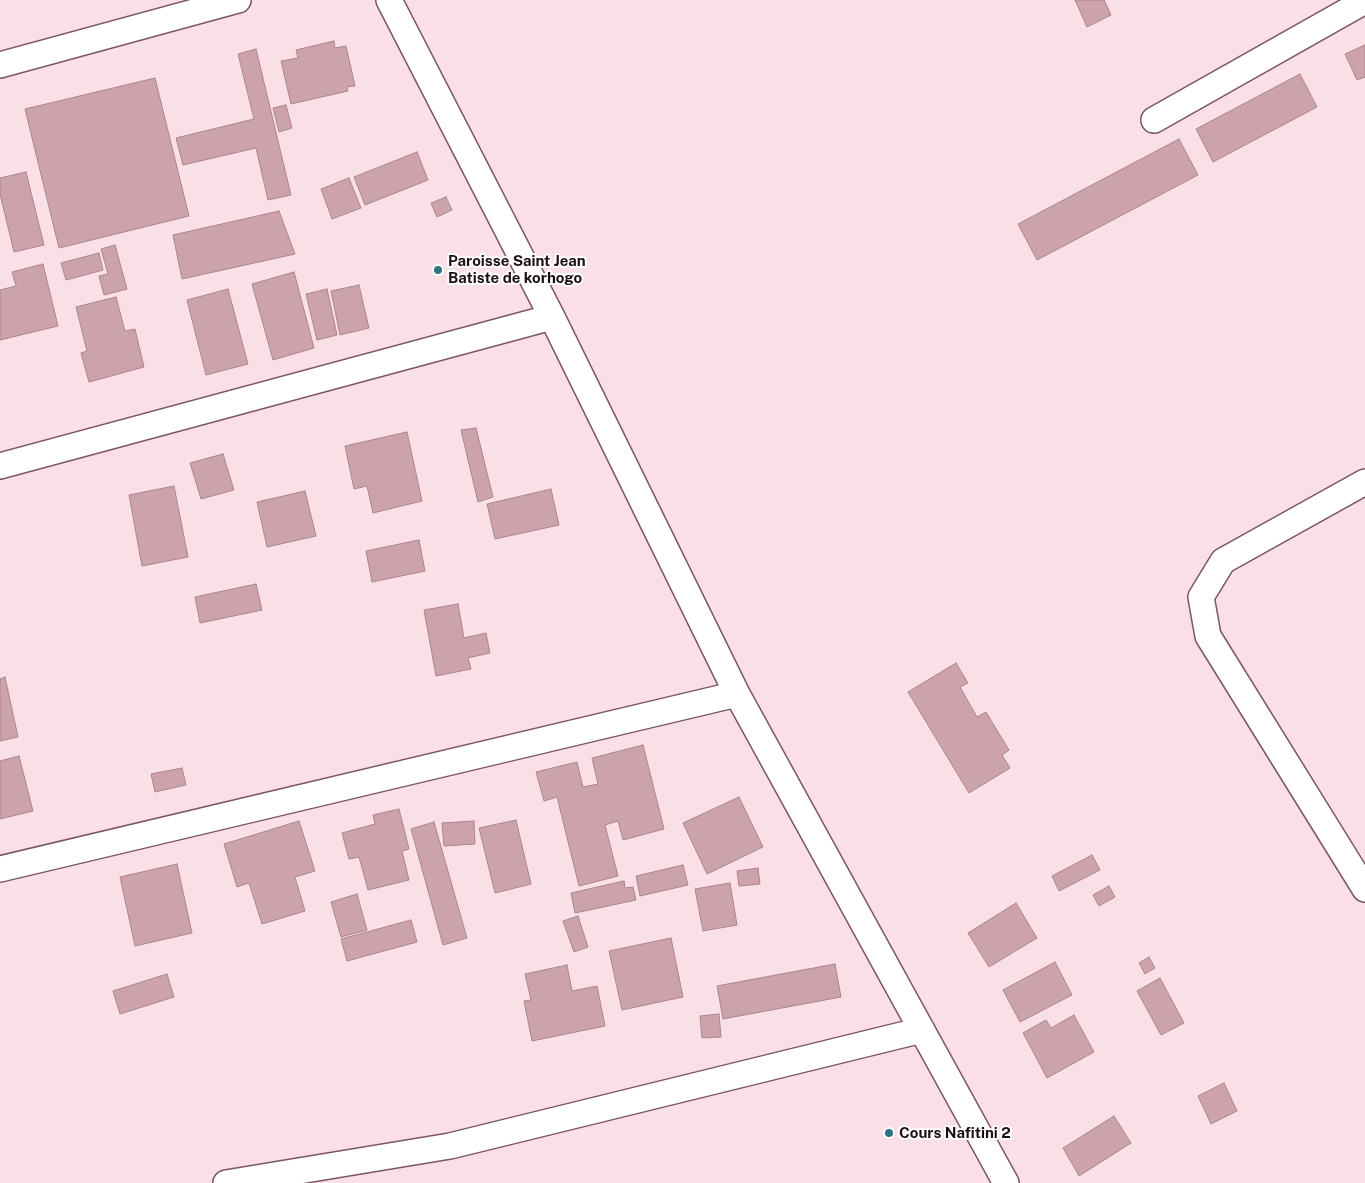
<!DOCTYPE html>
<style>
body{margin:0}
canvas{display:block;background:#fae0e6}
</style>
<canvas width="1365" height="1183"></canvas>
<script>
const g = document.querySelector('canvas').getContext('2d');
g.lineJoin = 'round';
function fillPath(path, color) {
  g.fillStyle = color;
  g.fill(path, 'evenodd');
}
function shape(rows) {
  const path = new Path2D();
  for (const r of rows) {
    path.moveTo(r[0], r[1]);
    for (let i = 2; i < r.length; i += 2) path.lineTo(r[i], r[i + 1]);
  }
  return path;
}
function stroke(path, color, width, dash) {
  g.strokeStyle = color;
  g.lineWidth = width;
  g.lineCap = dash ? 'butt' : 'round';
  g.setLineDash(dash || []);
  g.stroke(path);
}
function label(font, color, halo, rows, align = 'center') {
  g.font = font + ' "Public Sans",sans-serif';
  g.lineWidth = 4;
  g.setLineDash([]);
  g.textBaseline = 'middle';
  g.strokeStyle = halo;
  g.fillStyle = color;
  for (const [text, x, y, turn = 0] of rows) {
    g.save();
    g.translate(x, y);
    g.rotate((+turn || 0) * Math.PI / 180);
    g.textAlign = isNaN(turn) ? turn : align;
    if (halo) g.strokeText(text, 0, 0);
    g.fillText(text, 0, 0);
    g.restore();
  }
}
const building = shape([
 [1075,0,1104,0,1111,15,1087,27,1075,0],
 [334,41,335,48,346,46,355,86,347,87,348,91,291,104,281,61,298,58,296,50,334,41],
 [1365,45,1365,77,1357,80,1345,54,1365,45],
 [256,49,291,195,268,200,256,148,183,165,176,138,254,119,238,54,256,49],
 [1300,74,1317,107,1213,162,1196,129,1300,74],
 [155,78,189,216,59,248,25,109,155,78],
 [286,105,292,128,279,132,273,108,286,105],
 [1179,139,1198,175,1037,260,1018,224,1179,139],
 [417,152,428,180,365,205,354,177,417,152],
 [26,172,44,245,14,252,0,194,0,178,26,172],
 [349,178,361,208,332,219,321,189,349,178],
 [446,197,452,210,437,217,431,203,446,197],
 [279,211,295,254,182,279,173,235,279,211],
 [115,245,127,289,104,295,99,276,108,274,101,249,115,245],
 [99,253,103,270,66,280,61,263,99,253],
 [43,264,58,326,0,340,0,290,16,286,12,272,43,264],
 [294,272,314,348,273,360,252,284,294,272],
 [359,285,369,328,340,335,331,291,359,285],
 [228,289,248,364,206,375,187,300,228,289],
 [327,289,337,335,317,340,306,294,327,289],
 [116,297,125,331,135,329,144,367,89,382,81,353,87,351,76,307,116,297],
 [476,428,493,497,478,502,461,430,476,428],
 [407,432,422,501,373,513,367,486,354,489,345,446,407,432],
 [223,454,234,490,201,499,190,463,223,454],
 [174,486,188,557,142,566,129,495,174,486],
 [551,489,559,525,495,539,487,504,551,489],
 [305,491,316,536,267,547,257,502,305,491],
 [419,540,425,571,372,582,366,551,419,540],
 [256,584,262,610,200,623,195,597,256,584],
 [458,604,464,638,486,633,490,653,468,658,471,669,436,676,424,610,458,604],
 [956,663,968,683,960,687,977,717,986,712,1009,750,1002,755,1010,768,969,793,908,692,956,663],
 [5,677,18,737,0,741,0,679,5,677],
 [643,745,664,829,623,840,618,821,605,825,618,876,579,886,557,797,544,801,536,772,577,762,583,787,598,784,592,758,643,745],
 [19,756,33,811,0,819,0,761,19,756],
 [182,768,186,785,155,792,151,774,182,768],
 [739,797,763,847,707,874,683,823,739,797],
 [399,809,409,849,402,851,409,880,368,890,359,857,349,859,342,833,375,824,373,815,399,809],
 [516,820,531,884,495,893,479,828,516,820],
 [299,821,315,871,295,877,305,911,262,924,249,883,237,887,224,844,299,821],
 [474,821,475,844,444,846,442,823,474,821],
 [434,822,467,938,443,945,411,829,434,822],
 [1092,855,1100,870,1059,891,1052,876,1092,855],
 [177,864,192,933,135,946,120,877,177,864],
 [683,865,688,885,640,896,636,876,683,865],
 [758,868,760,884,739,886,737,871,758,868],
 [624,881,625,888,633,887,636,900,575,913,571,893,624,881],
 [730,883,737,925,703,931,695,889,730,883],
 [1109,886,1115,897,1099,906,1093,895,1109,886],
 [357,894,367,930,341,937,331,902,357,894],
 [1016,903,1037,938,989,967,968,933,1016,903],
 [578,916,588,947,574,952,563,921,578,916],
 [411,920,417,942,347,961,341,939,411,920],
 [671,938,683,997,622,1010,609,951,671,938],
 [1149,957,1155,968,1145,974,1139,963,1149,957],
 [1055,962,1072,995,1020,1022,1003,990,1055,962],
 [835,964,841,997,723,1019,717,986,835,964],
 [567,965,572,991,597,986,605,1026,532,1041,524,1001,531,1000,525,974,567,965],
 [167,974,174,997,120,1014,113,991,167,974],
 [1160,978,1184,1023,1161,1035,1137,991,1160,978],
 [719,1014,721,1037,702,1038,700,1016,719,1014],
 [1074,1015,1094,1052,1047,1078,1023,1033,1046,1020,1051,1028,1074,1015],
 [1224,1083,1237,1111,1211,1124,1198,1096,1224,1083],
 [1114,1116,1131,1143,1079,1176,1063,1148,1114,1116]
]);
const minor = shape([
 [389,0,552,317,737,694,1006,1183],
 [0,65,238,0],
 [1154,120,1365,1],
 [0,466,552,317],
 [1365,482,1223,561,1201,597,1208,636,1365,889],
 [0,869,737,694],
 [226,1183,450,1146,922,1030]
]);
const markers = [
 [438,270,5,"#2e7382"],
 [889,1133,5,"#2e7382"]
];
const poiNames = [
 ["Paroisse Saint Jean",448,261],
 ["Batiste de korhogo",448,278],
 ["Cours Nafitini 2",899,1133]
];
fillPath(building, '#cca3ac');
stroke(building, '#ac848d', 1);
stroke(minor, '#7c5760', 28);
stroke(minor, '#fff', 25);
for (const [x, y, r, color] of markers) {
  const dot = new Path2D();
  dot.arc(x, y, r, 0, 2 * Math.PI);
  g.fillStyle = color;
  g.fill(dot);
  stroke(dot, '#fff', 2);
}
label('bold 15px', '#1c0e11', '#fff', poiNames, 'left');
</script>
